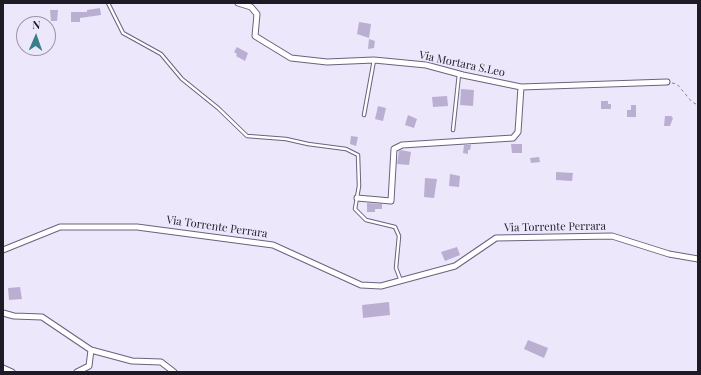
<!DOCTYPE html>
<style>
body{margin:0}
#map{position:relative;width:701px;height:375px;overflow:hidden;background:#ede7fc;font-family:"Playfair Display",serif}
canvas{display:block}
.frame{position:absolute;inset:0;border:4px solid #1e1a26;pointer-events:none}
.north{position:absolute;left:16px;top:16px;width:40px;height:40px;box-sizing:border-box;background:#ede7fc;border:1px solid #9a95a6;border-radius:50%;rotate:2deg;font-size:11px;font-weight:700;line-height:16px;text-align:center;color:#1e1a26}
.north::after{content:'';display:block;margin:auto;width:14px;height:18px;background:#397f8a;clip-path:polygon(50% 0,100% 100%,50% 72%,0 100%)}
</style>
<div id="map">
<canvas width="701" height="375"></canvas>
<div class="frame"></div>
<div class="north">N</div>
</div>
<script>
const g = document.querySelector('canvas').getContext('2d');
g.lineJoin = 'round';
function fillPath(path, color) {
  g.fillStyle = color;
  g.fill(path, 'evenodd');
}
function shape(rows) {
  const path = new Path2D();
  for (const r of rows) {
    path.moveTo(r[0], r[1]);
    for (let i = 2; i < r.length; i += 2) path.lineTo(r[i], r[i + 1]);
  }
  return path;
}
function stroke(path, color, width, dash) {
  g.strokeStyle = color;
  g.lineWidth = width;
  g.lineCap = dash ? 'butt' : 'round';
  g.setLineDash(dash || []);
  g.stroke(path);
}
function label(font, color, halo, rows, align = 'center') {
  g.font = font + ' "Playfair Display",serif';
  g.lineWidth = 3;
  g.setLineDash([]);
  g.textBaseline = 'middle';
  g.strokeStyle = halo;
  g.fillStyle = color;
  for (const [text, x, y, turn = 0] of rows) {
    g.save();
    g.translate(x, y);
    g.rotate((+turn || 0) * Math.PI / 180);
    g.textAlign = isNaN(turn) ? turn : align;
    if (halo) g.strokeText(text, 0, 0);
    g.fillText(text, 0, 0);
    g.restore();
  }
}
const building = shape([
 [100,8,101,15,80,18,80,22,71,22,71,12,87,12,87,10],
 [50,10,58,10,57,21,51,21],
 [359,22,371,24,369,38,357,34],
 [369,39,375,41,374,48,368,49],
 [237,47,248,53,245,61,236,56,237,54,234,52],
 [461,89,474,90,473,106,460,105],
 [447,96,448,106,433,107,432,97],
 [601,101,608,101,608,104,611,104,611,109,601,109],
 [631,105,636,105,636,117,627,117,627,110,631,110],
 [378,106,386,108,383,121,375,119],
 [408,115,417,119,414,128,405,125],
 [665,116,671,116,673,118,670,126,664,126],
 [351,136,358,137,356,146,350,144],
 [511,144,522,144,522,153,512,153],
 [464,145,471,145,470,150,468,150,468,154,463,153],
 [401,150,411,152,409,165,397,164,399,151],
 [539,157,540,162,531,163,530,158],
 [556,172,573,173,572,181,556,180],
 [450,174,460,176,459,187,449,186],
 [425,178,437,179,434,198,424,197],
 [367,203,382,204,382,209,375,209,375,212,367,212],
 [457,247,460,255,445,261,441,252],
 [20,287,22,299,9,300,8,288],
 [389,302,390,315,363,318,362,305],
 [528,340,548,348,544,358,524,349]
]);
const path = shape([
 [672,83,677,84,692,102,698,105]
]);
const lane = shape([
 [108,3,123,33,161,54,182,79,218,108,247,136,286,139,308,144,346,149,358,155,359,186,355,209,366,220,395,227,399,236,396,268,401,281],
 [364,115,374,60],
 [453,130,459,74]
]);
const street = shape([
 [238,3,251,7,257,14,255,36,291,58,327,62,374,60,426,65,463,75,521,87,667,82],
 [357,198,391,201,394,149,402,145,513,138,518,132,521,87],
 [3,250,60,227,137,227,273,245,361,285,381,286,455,266,496,238,612,236,669,254,698,259],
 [3,313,14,316,42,317,91,350,132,361,161,362,174,372],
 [3,368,12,372],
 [77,372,89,366,91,350]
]);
const streetNames = [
 ["Via Mortara S.Leo",462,64,12],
 ["Via Torrente Perrara",217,227,8],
 ["Via Torrente Perrara",555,227,-1]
];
fillPath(building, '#baafd0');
stroke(lane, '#6c617f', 4.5);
stroke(street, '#6c617f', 7);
stroke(path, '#868191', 1, [3, 3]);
stroke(lane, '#fff', 2.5);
stroke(street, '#fff', 5);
label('11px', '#1e1a26', '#ede7fc', streetNames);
</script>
